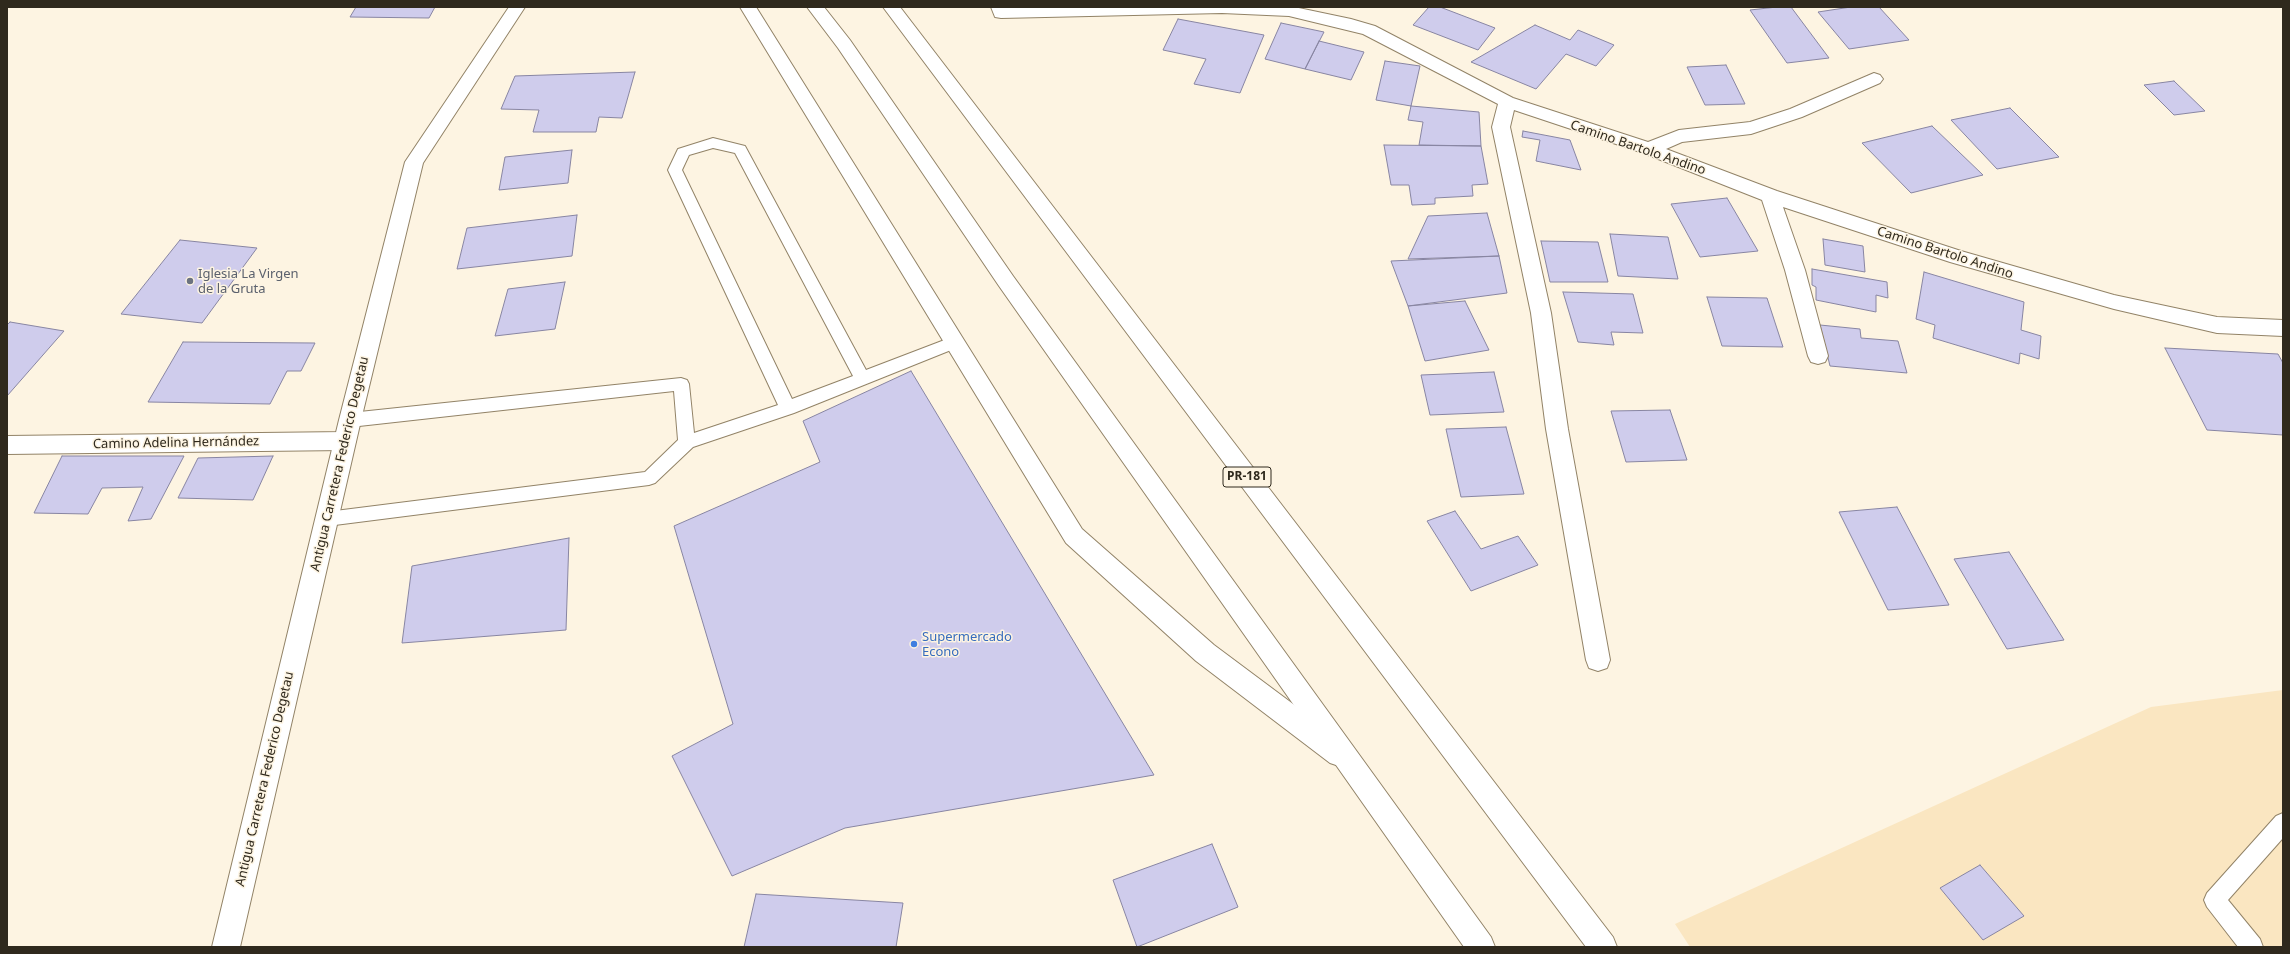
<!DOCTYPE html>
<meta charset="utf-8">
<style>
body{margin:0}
#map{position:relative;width:2290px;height:954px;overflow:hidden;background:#fdf4e2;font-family:"Noto Sans",sans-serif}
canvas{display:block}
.frame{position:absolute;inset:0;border:8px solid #2f291d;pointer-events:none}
</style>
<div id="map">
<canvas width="2290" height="954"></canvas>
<div class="frame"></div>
</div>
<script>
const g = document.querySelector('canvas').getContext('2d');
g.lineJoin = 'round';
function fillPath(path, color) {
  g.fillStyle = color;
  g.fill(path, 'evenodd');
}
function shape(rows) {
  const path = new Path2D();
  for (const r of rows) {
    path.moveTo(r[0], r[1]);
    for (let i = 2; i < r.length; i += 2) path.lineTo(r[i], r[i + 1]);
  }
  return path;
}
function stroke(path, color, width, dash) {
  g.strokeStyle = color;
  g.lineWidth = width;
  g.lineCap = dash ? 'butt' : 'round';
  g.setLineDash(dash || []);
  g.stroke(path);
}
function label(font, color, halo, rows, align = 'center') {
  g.font = font + ' "Noto Sans",sans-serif';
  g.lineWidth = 3;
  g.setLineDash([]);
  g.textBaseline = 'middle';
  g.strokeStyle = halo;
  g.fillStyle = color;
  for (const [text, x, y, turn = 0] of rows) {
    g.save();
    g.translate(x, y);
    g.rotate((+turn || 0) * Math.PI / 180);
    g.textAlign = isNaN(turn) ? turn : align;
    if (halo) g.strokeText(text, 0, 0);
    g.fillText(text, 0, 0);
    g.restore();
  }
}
const built = shape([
 [2283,690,2283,947,1690,947,1675,924,2151,707]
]);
const building = shape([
 [356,7,435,7,429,18,350,17,356,7],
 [1429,7,1440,7,1495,28,1478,50,1413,25,1429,7],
 [1777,7,1791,7,1829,58,1787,63,1750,10,1777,7],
 [1851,7,1879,7,1909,40,1849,49,1818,12,1851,7],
 [1178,19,1264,35,1240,93,1194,84,1206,59,1163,50,1178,19],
 [1281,23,1324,32,1305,69,1265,59,1281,23],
 [1535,25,1570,40,1578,30,1614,45,1596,66,1566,54,1536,89,1471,62,1535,25],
 [1319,41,1364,52,1351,80,1305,69,1319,41],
 [1385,61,1420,66,1411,106,1376,100,1385,61],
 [1726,65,1745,104,1705,105,1687,67,1726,65],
 [635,72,622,118,599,117,596,132,533,132,539,110,501,109,515,76,635,72],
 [2174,81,2205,111,2174,115,2144,85,2174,81],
 [1411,106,1479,112,1481,146,1419,145,1423,122,1408,120,1411,106],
 [2010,108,2059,157,1997,169,1951,120,2010,108],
 [1932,126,1983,175,1911,193,1862,143,1932,126],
 [1523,131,1570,140,1581,170,1536,161,1540,140,1522,137,1523,131],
 [1384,145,1481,146,1488,184,1472,185,1473,196,1435,198,1435,204,1412,205,1409,185,1391,185,1384,145],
 [572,150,568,183,499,190,505,157,572,150],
 [1727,198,1758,251,1700,257,1671,204,1727,198],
 [1487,213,1499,256,1408,259,1428,216,1487,213],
 [577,215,572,256,457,269,467,228,577,215],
 [1610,234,1668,237,1678,279,1618,276,1610,234],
 [1823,239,1863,246,1865,272,1825,265,1823,239],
 [180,240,257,248,202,323,121,314,180,240],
 [1541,241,1598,242,1608,282,1550,282,1541,241],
 [1499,256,1507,293,1408,306,1391,261,1499,256],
 [1812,269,1887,282,1888,298,1876,295,1876,312,1816,300,1816,287,1812,285,1812,269],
 [1924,272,2024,302,2021,330,2041,336,2039,359,2020,353,2019,364,1933,338,1935,325,1916,319,1924,272],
 [565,282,555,329,495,336,508,289,565,282],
 [1563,292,1633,294,1643,333,1611,332,1614,345,1578,342,1563,292],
 [1707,297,1767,298,1783,347,1722,346,1707,297],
 [1465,301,1489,350,1425,361,1408,306,1465,301],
 [10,322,64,331,7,396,7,325,10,322],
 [1820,325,1860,329,1861,338,1898,341,1907,373,1830,366,1820,325],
 [183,342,315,343,301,371,287,371,270,404,148,402,183,342],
 [2165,348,2278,354,2283,363,2283,435,2207,430,2165,348],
 [911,371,1154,775,845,828,732,876,672,756,733,724,674,526,820,462,803,421,911,371],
 [1494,372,1504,412,1430,415,1421,375,1494,372],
 [1670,410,1687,460,1626,462,1611,411,1670,410],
 [1506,427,1524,494,1461,497,1446,429,1506,427],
 [62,456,184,456,151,519,128,521,143,487,102,488,88,514,34,513,62,456],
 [273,456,253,500,178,498,198,458,273,456],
 [1897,507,1949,605,1888,610,1839,512,1897,507],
 [1455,511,1481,549,1518,536,1538,565,1471,591,1427,521,1455,511],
 [569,538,566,630,402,643,412,566,569,538],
 [2009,552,2064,640,2007,649,1954,559,2009,552],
 [1212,844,1238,907,1137,947,1113,880,1212,844],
 [1980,865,2024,916,1983,940,1940,888,1980,865],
 [756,894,903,903,896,947,744,947,756,894]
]);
const service = shape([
 [713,138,745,146,866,370,955,336,961,338,963,342,961,346,794,413,693,447,655,483,649,485,327,526,321,524,318,519,321,514,327,512,645,472,678,440,674,391,350,427,344,425,342,420,344,415,350,413,681,378,687,380,689,384,694,433,778,405,668,170,678,149,713,138],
 [713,148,735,153,853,376,792,399,682,170,689,155,713,148],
 [2283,813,2283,838,2228,900,2260,939,2263,947,2238,947,2207,907,2204,900,2207,893,2276,816,2283,813]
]);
const minor = shape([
 [991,7,1294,7,1351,19,1375,26,1513,98,1648,142,1679,130,1750,122,1790,109,1874,73,1880,75,1883,79,1880,83,1802,117,1751,134,1682,142,1666,149,1777,191,1961,251,2114,295,2217,317,2283,320,2283,336,2217,333,2114,309,1950,262,1783,207,1805,270,1828,356,1825,362,1818,364,1811,362,1808,356,1785,270,1762,200,1643,153,1514,110,1510,127,1551,313,1568,429,1610,660,1607,668,1598,671,1589,668,1586,660,1546,429,1531,313,1492,127,1498,104,1363,34,1289,16,1222,13,1001,18,995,17,991,7],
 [345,432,353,435,356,441,353,447,345,450,7,454,7,436,345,432]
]);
const tertiary = shape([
 [509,7,525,7,423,163,361,420,240,947,212,947,339,420,405,162,509,7],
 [740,7,756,7,1082,529,1214,645,1348,745,1352,754,1348,763,1339,766,1330,763,1196,661,1066,543,740,7]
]);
const primary = shape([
 [807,7,824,7,850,40,1013,276,1491,937,1495,947,1464,947,999,286,838,48,807,7],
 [883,7,900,7,1613,937,1617,947,1586,947,883,7]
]);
const markers = [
 [190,281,4,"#6b7280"],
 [914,644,4,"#3f7fe0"]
];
const shields = [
 [1247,477,48]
];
const shieldNames = [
 ["PR-181",1247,477]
];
const streetNames = [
 ["Camino Bartolo Andino",1638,148,19],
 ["Camino Bartolo Andino",1945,253,18],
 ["Camino Adelina Hernández",176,443,-1],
 ["Antigua Carretera Federico Degetau",340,464,-77],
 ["Antigua Carretera Federico Degetau",265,779,-77]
];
const worshipNames = [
 ["Iglesia La Virgen",198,274],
 ["de la Gruta",198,289]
];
const shopNames = [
 ["Supermercado",922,637],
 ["Econo",922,652]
];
fillPath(built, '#fae6c1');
fillPath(building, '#cfccec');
stroke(building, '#8885a2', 1);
stroke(service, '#928367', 2);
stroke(minor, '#928367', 2);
stroke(tertiary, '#928367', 2);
stroke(primary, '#928367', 2);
fillPath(service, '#fff');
fillPath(minor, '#fff');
fillPath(tertiary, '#fff');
fillPath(primary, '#fff');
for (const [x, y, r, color] of markers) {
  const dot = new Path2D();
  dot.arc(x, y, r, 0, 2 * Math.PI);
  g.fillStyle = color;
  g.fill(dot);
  stroke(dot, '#fdf4e2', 1.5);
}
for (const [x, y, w] of shields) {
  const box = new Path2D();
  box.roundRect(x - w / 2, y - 10, w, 20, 3);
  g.fillStyle = '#fdf4e2';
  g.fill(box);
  stroke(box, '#2f291d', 1);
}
label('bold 12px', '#2f291d', null, shieldNames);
label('13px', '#2f291d', '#fdf4e2', streetNames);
label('13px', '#5b616d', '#fdf4e2', worshipNames, 'left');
label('13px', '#366cbe', '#fdf4e2', shopNames, 'left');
</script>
